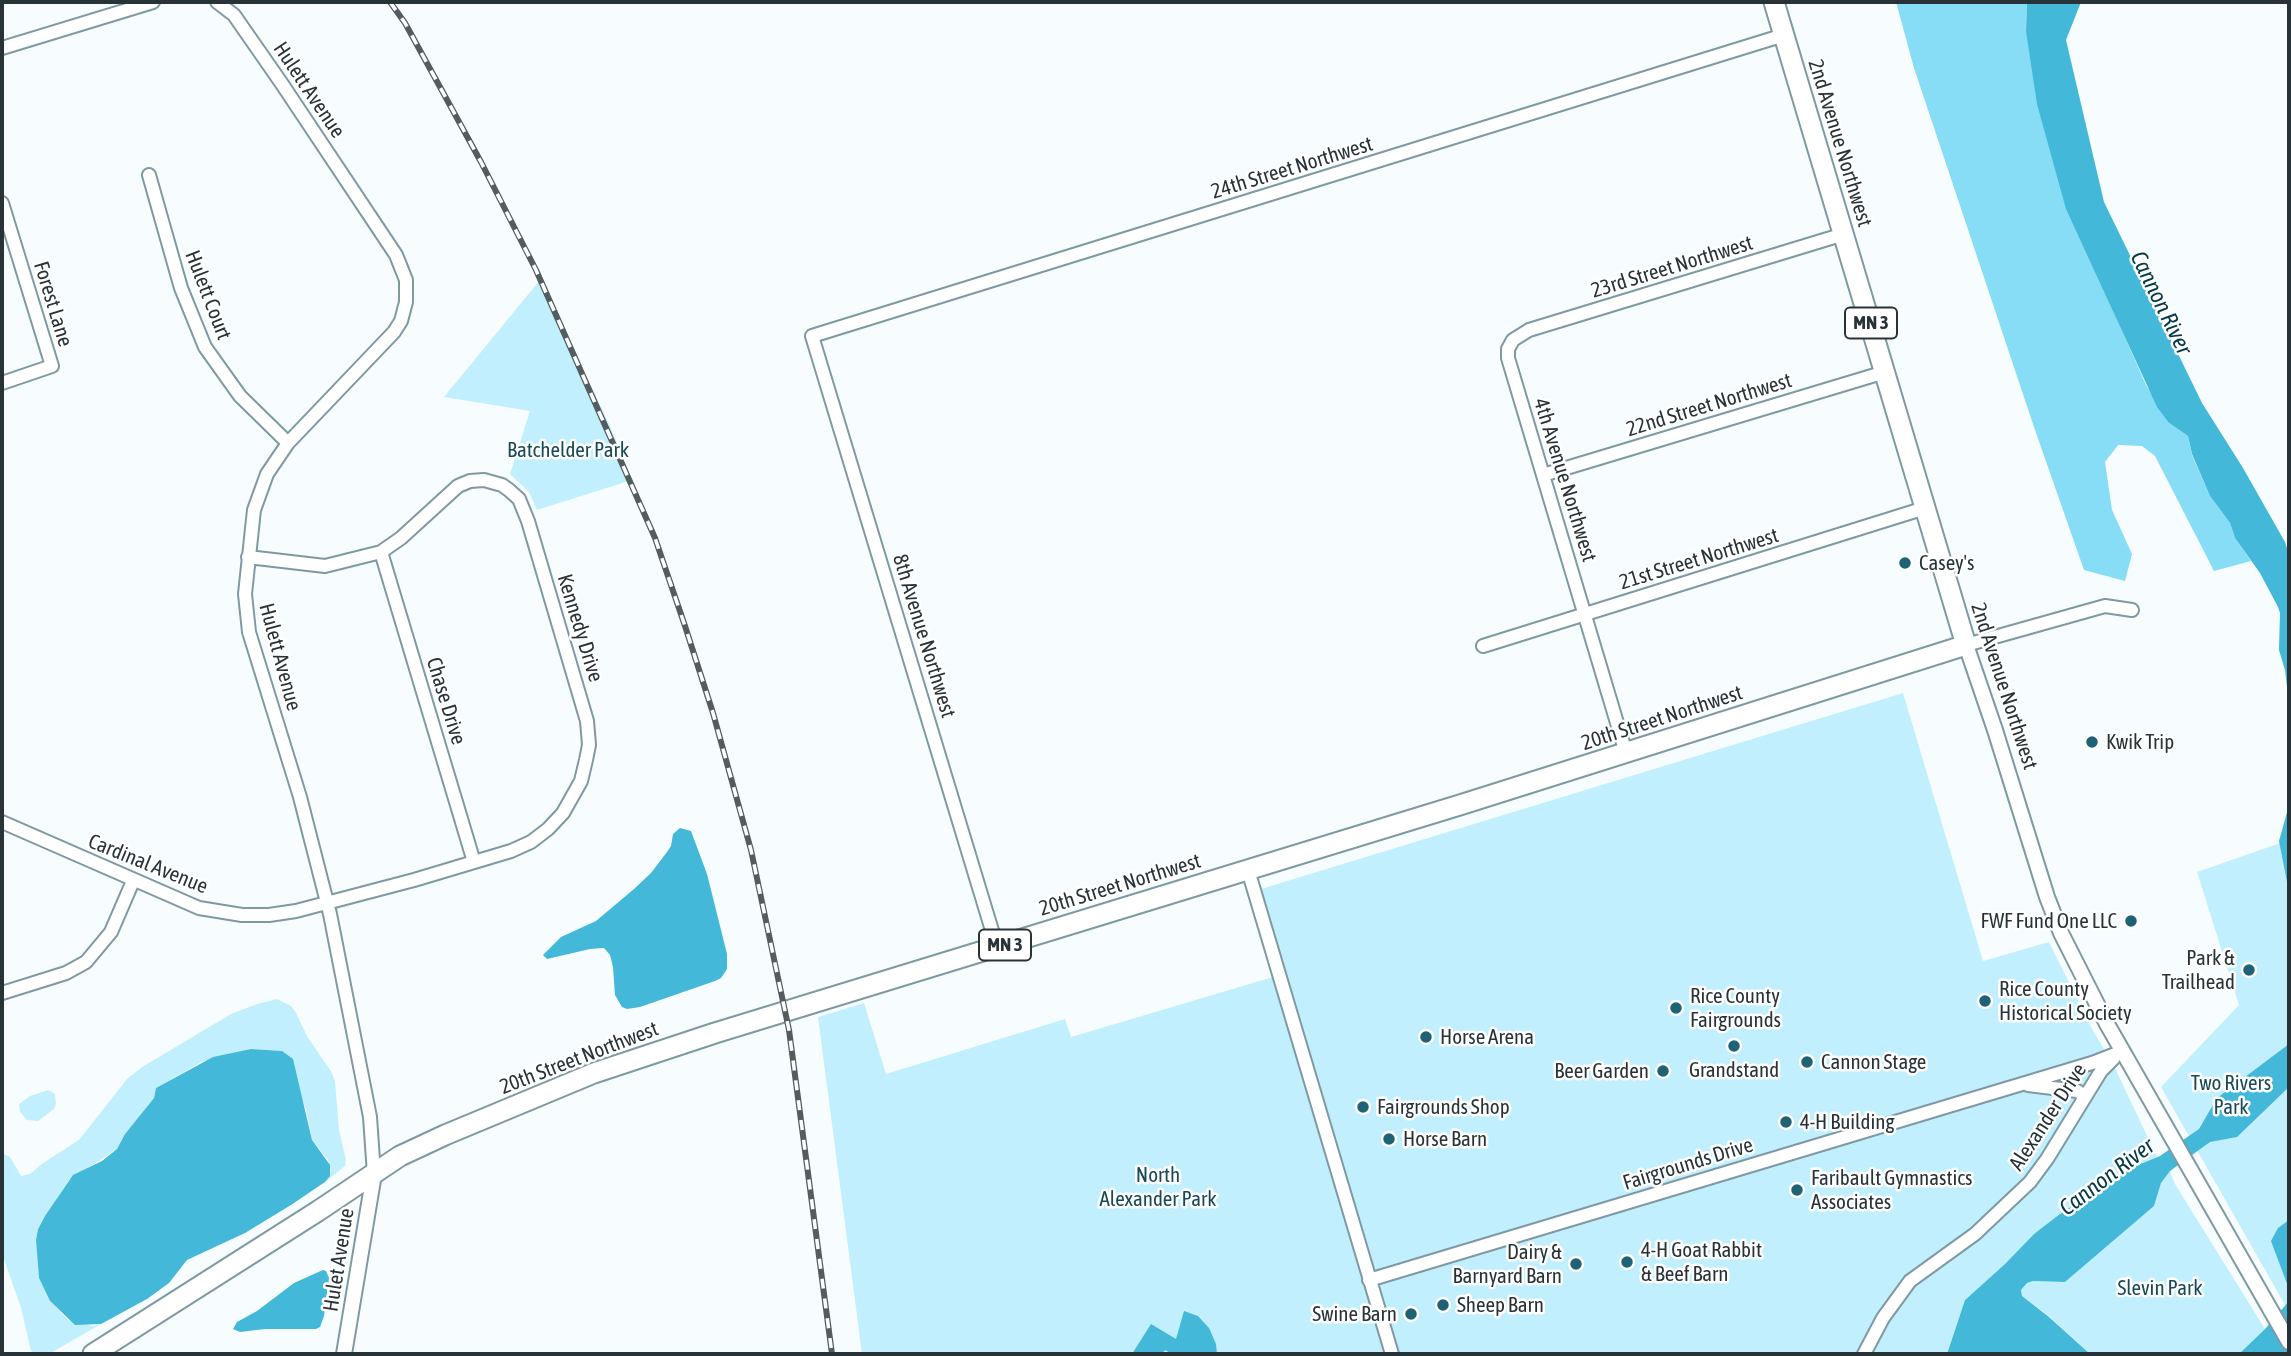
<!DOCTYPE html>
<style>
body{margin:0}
#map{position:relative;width:2291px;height:1356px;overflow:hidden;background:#f7fdff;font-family:"Asap Condensed",sans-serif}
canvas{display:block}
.frame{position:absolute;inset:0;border:4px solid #283337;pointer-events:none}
</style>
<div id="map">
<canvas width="2291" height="1356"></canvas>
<div class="frame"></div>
</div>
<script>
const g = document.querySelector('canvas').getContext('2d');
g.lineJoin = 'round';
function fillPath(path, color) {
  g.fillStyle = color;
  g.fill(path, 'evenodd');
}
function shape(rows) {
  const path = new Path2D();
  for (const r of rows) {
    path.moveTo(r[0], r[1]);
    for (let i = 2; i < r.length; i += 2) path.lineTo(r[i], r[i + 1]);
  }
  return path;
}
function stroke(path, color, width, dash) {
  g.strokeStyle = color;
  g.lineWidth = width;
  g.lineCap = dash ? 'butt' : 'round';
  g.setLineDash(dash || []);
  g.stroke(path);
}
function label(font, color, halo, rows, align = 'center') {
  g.font = font + ' "Asap Condensed",sans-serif';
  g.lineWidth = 5;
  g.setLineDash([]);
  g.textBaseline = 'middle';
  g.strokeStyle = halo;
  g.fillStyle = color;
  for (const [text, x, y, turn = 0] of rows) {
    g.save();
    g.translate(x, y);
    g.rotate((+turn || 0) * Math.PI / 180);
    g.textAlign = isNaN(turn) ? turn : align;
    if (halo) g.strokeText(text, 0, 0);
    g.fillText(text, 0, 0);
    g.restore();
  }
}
const green = shape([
 [540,280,609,424,632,480,537,510,529,492,510,474,530,411,444,397],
 [1903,693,1983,961,2049,942,2091,1027,2114,1066,2157,1157,2133,1167,2034,1234,2005,1264,1965,1300,1947,1354,862,1354,818,1017,864,1003,886,1074,1065,1019,1071,1037,1273,977,1248,893],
 [2289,840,2289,1312,2161,1087,2239,1005,2197,872],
 [277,999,291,1006,295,1011,307,1036,332,1073,335,1081,339,1130,346,1160,345,1166,325,1182,331,1171,328,1160,312,1140,306,1109,282,1051,251,1049,201,1062,156,1088,154,1098,125,1134,117,1149,69,1180,38,1228,36,1240,39,1278,50,1301,68,1320,93,1326,101,1324,49,1354,35,1354,31,1351,21,1308,2,1253,2,1153,10,1157,21,1176,30,1174,43,1163,79,1140,127,1079,142,1067,231,1014,257,1004],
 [48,1090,55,1094,56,1104,54,1109,38,1121,27,1120,20,1112,19,1104,30,1096],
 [2170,1171,2175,1184,2265,1329,2239,1354,2090,1354,2050,1317,2022,1296,2021,1290,2027,1283,2033,1281,2065,1282,2154,1206,2161,1183]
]);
const forest = shape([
 [1896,2,2027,2,2026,31,2100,281,2146,385,2169,423,2188,436,2192,455,2210,496,2230,523,2235,538,2251,561,2214,571,2155,456,2142,446,2118,445,2105,462,2112,510,2132,554,2125,581,2084,570,2035,430,1914,68]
]);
const water = shape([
 [2027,2,2081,2,2066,40,2104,202,2202,403,2243,468,2285,542,2289,554,2289,745,2289,703,2285,670,2279,650,2280,613,2278,607,2260,573,2235,538,2230,523,2210,496,2192,454,2188,436,2169,423,2157,407,2066,209,2037,104,2026,31],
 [2289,805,2289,892,2279,841],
 [680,828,691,831,707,874,727,954,727,969,721,978,715,981,640,1007,627,1009,622,1007,615,995,613,967,610,955,604,948,590,949,547,959,543,955,561,937,596,921,634,889,651,873,667,852,671,846,673,834],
 [2289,1044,2289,1087,2237,1137,2210,1142,2170,1171,2161,1183,2154,1206,2065,1282,2033,1281,2027,1283,2021,1290,2022,1296,2049,1317,2090,1354,1947,1354,1965,1300,2005,1264,2034,1234,2060,1214,2133,1167,2160,1156,2199,1129,2217,1098],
 [251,1049,282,1051,293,1059,312,1140,330,1165,330,1176,325,1182,291,1205,245,1233,187,1260,169,1283,147,1299,101,1324,75,1325,50,1301,39,1278,36,1240,38,1229,45,1216,73,1175,102,1161,117,1149,125,1134,154,1098,156,1088,213,1057],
 [2289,1220,2289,1289,2271,1241,2278,1228],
 [323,1270,326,1271,329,1278,324,1316,320,1327,316,1329,265,1329,240,1332,233,1329,237,1322,257,1311,294,1283],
 [2289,1301,2289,1354,2239,1354,2265,1329],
 [1184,1311,1198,1316,1209,1328,1216,1344,1217,1354,1172,1354,1165,1350,1162,1354,1132,1354,1151,1324,1176,1339]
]);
const minor = shape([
 [217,2,234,15,282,84,396,255,406,280,406,302,401,321,394,332,288,443,267,474,254,510,245,594,249,632,300,797,330,914,370,1117,374,1174],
 [2,48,153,2],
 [149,175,181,288,205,347,240,396,288,443],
 [2,203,52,366,2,383],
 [1543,475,1885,372],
 [381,552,474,862],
 [1966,645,2105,606,2132,610],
 [1483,646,1925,508],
 [1626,753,1508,358,1508,349,1513,340,1529,330,1844,234],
 [2,822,199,908,242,915,269,915,296,911,414,880,511,851,531,842,548,829,563,813,581,781,586,760,589,745,587,721,528,521,519,499,509,490,502,485,484,480,470,481,458,486,401,538,381,552,325,566,248,557],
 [1248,870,1392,1354],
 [997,947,812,336,1784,35],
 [2,993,66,973,86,962,111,932,133,881],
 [2028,1085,2077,1091,2084,1095],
 [1369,1280,2092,1063,2123,1051],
 [1864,1354,1883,1318,1910,1281,1975,1234,2030,1182,2047,1159,2101,1071,2114,1058]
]);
const tertiary = shape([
 [1966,645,1995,730,2047,897,2061,933,2107,1024,2289,1342],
 [344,1354,374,1174]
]);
const trunk = shape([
 [93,1354,318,1211,400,1156,445,1135,594,1073,715,1033,1463,804,1966,645,1774,2]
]);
const rail = shape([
 [390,2,405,23,481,162,536,270,655,538,685,626,713,713,751,850,789,1030,832,1354]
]);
const markers = [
 [1905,563,7,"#1f6275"],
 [2092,742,7,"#1f6275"],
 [2131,921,7,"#1f6275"],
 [2249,970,7,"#1f6275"],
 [1985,1001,7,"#1f6275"],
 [1676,1008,7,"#1f6275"],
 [1426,1037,7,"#1f6275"],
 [1734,1046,7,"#1f6275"],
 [1807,1062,7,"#1f6275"],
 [1663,1071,7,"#1f6275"],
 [1363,1107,7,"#1f6275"],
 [1786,1122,7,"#1f6275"],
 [1389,1139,7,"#1f6275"],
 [1797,1190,7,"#1f6275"],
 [1627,1262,7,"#1f6275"],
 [1576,1264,7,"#1f6275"],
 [1443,1305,7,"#1f6275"],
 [1411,1314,7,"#1f6275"]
];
const shields = [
 [1871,323,52],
 [1005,945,52]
];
const shieldNames = [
 ["MN 3",1871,323],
 ["MN 3",1005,945]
];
const streetNames = [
 ["Hulett Avenue",309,90,56],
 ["2nd Avenue Northwest",1840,143,73],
 ["24th Street Northwest",1292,168,-17],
 ["23rd Street Northwest",1672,267,-17],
 ["Hulett Court",208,295,69],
 ["Forest Lane",53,304,73],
 ["22nd Street Northwest",1709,405,-17],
 ["4th Avenue Northwest",1565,480,73],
 ["21st Street Northwest",1699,559,-17],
 ["Kennedy Drive",580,628,73],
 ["8th Avenue Northwest",924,636,73],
 ["Hulett Avenue",280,657,75],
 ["2nd Avenue Northwest",2004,686,72],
 ["Chase Drive",446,701,73],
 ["20th Street Northwest",1662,718,-18],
 ["Cardinal Avenue",148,864,22],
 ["20th Street Northwest",1120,885,-17],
 ["20th Street Northwest",579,1058,-21],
 ["Alexander Drive",2048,1117,-57],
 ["Fairgrounds Drive",1688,1164,-17],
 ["Hulet Avenue",339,1260,-81]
];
const parkNames = [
 ["Batchelder Park",568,450],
 ["Two Rivers",2231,1083],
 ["Park",2231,1107],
 ["North",1158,1175],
 ["Alexander Park",1158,1199],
 ["Slevin Park",2160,1288]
];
const poiNames = [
 ["Casey's",1919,563],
 ["Kwik Trip",2106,742],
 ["FWF Fund One LLC",2117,921,"right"],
 ["Park &",2235,958,"right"],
 ["Trailhead",2235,982,"right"],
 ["Rice County",1999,989],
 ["Historical Society",1999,1013],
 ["Rice County",1690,996],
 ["Fairgrounds",1690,1020],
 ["Horse Arena",1440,1037],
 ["Cannon Stage",1821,1062],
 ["Grandstand",1734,1070,"center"],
 ["Beer Garden",1649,1071,"right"],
 ["Fairgrounds Shop",1377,1107],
 ["4-H Building",1800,1122],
 ["Horse Barn",1403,1139],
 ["Faribault Gymnastics",1811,1178],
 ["Associates",1811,1202],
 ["4-H Goat Rabbit",1641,1250],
 ["& Beef Barn",1641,1274],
 ["Dairy &",1562,1252,"right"],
 ["Barnyard Barn",1562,1276,"right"],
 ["Sheep Barn",1457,1305],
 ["Swine Barn",1397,1314,"right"]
];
const waterNames = [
 ["Cannon River",2161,303,64],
 ["Cannon River",2107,1177,-37]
];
fillPath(green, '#c1effe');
fillPath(forest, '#87dcf6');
fillPath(water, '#43b8d8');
stroke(minor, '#7f99a2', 16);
stroke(tertiary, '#7f99a2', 18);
stroke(trunk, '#7f99a2', 23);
stroke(minor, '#fff', 12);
stroke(tertiary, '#fff', 14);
stroke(trunk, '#fff', 19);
stroke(rail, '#535d60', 6);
stroke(rail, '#fff', 3.5, [10]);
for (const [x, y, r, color] of markers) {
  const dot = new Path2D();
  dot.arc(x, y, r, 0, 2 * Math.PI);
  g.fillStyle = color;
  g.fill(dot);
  stroke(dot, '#fff', 2.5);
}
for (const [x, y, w] of shields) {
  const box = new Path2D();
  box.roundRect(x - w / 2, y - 15.5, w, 31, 5);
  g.fillStyle = '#fff';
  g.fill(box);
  stroke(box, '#283337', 2);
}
label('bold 19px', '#283337', null, shieldNames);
label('21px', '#283337', '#fff', streetNames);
label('21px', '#174957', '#fff', parkNames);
label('21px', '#283337', '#fff', poiNames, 'left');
label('italic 23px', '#043a48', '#fff', waterNames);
</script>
